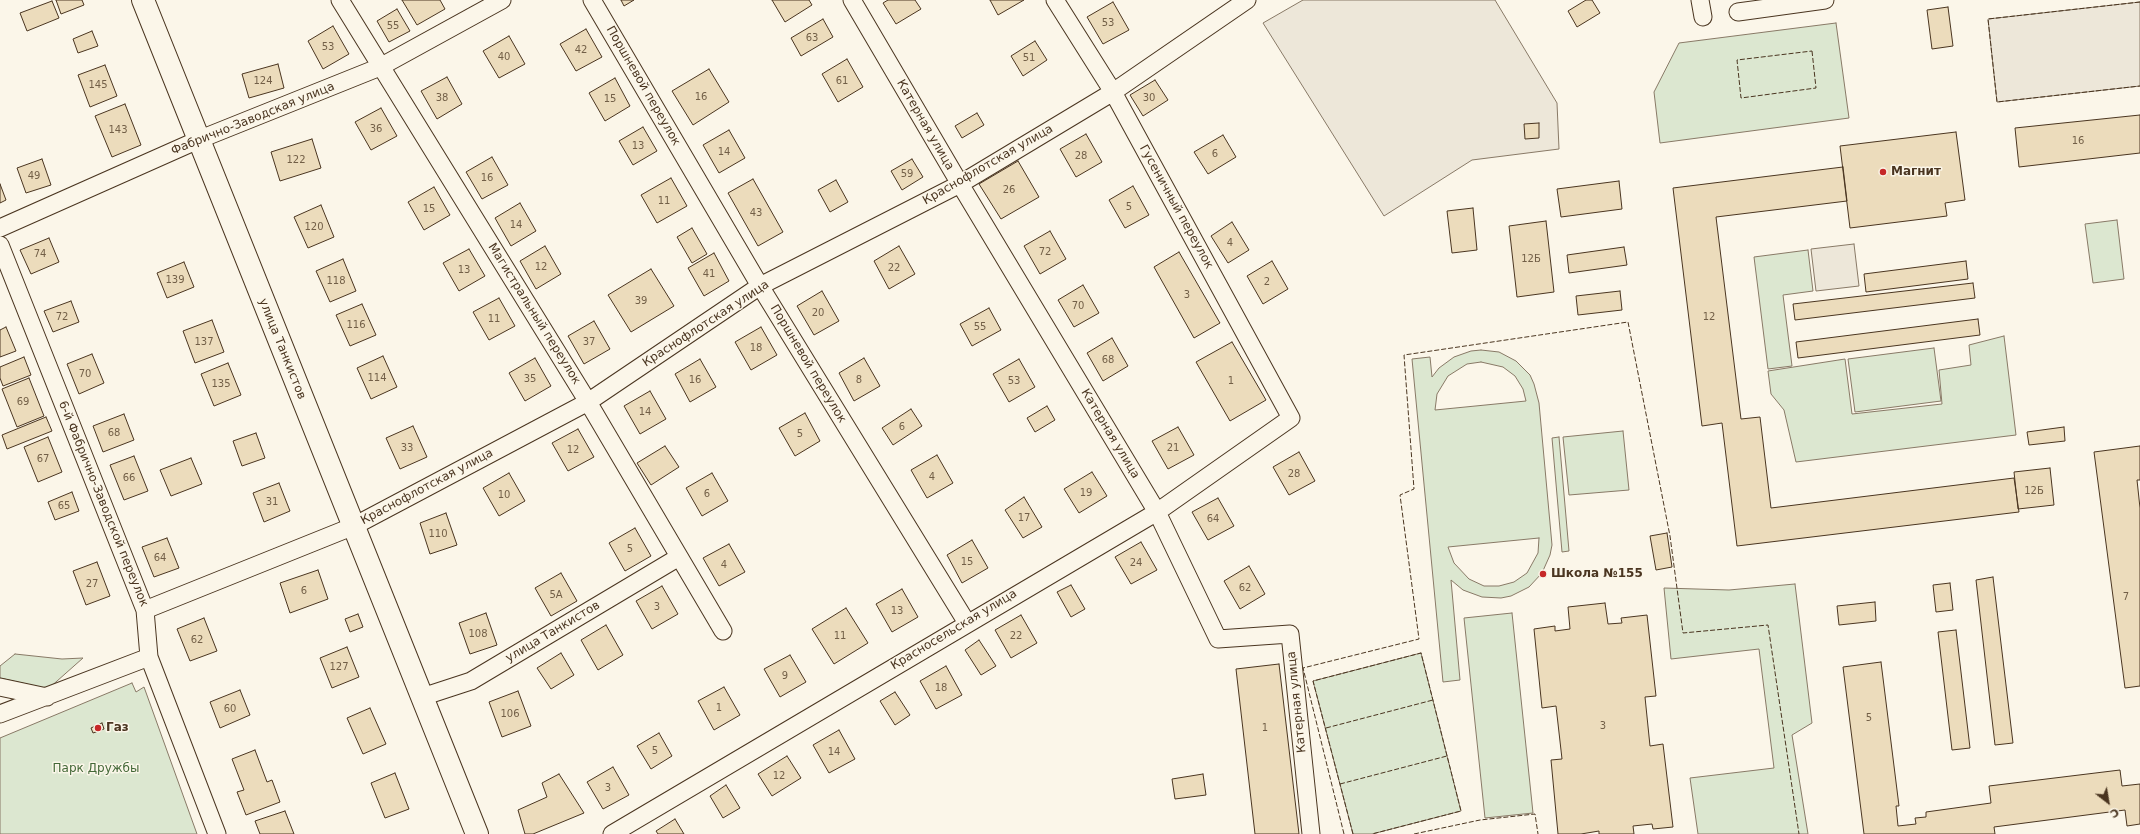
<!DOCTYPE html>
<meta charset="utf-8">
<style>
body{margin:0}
#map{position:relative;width:2140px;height:834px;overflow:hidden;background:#fbf6e9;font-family:"DejaVu Sans",sans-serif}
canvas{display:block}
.north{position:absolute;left:2088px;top:782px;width:40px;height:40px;-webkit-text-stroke:3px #fbf6e9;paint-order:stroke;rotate:149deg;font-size:11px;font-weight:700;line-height:16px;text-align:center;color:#4a3520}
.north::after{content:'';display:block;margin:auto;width:14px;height:18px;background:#4a3520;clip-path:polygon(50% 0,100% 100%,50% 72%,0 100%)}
</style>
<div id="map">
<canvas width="2140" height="834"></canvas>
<div class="north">С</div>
</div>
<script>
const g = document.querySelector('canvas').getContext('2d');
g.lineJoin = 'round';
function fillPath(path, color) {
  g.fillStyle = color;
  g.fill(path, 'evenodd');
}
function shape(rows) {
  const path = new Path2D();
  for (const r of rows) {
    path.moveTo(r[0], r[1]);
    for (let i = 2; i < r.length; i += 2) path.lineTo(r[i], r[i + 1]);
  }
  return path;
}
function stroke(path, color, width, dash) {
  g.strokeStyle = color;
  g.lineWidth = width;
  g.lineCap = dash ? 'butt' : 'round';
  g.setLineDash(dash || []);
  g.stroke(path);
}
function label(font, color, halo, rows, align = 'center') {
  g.font = font + ' "DejaVu Sans",sans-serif';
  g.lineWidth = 3;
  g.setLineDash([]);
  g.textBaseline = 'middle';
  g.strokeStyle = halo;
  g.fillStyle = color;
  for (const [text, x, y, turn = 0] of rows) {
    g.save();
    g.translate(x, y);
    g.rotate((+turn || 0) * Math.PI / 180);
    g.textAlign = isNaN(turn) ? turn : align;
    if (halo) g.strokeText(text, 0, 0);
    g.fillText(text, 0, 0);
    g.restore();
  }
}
const green = shape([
 [1836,23,1849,118,1660,143,1654,92,1679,43,1836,23],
 [2117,220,2124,279,2093,283,2085,224,2117,220],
 [1808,250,1813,291,1783,295,1792,366,1768,369,1754,257,1808,250],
 [2004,336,2016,435,1796,462,1784,410,1771,394,1768,371,1845,359,1852,414,1942,404,1939,370,1971,365,1969,345,2004,336],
 [1934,348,1941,401,1855,412,1848,359,1934,348],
 [1481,350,1499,352,1516,361,1530,375,1534,384,1539,403,1552,545,1550,555,1542,573,1529,587,1511,596,1501,598,1482,597,1463,590,1451,580,1460,680,1443,682,1412,359,1430,357,1432,377,1439,368,1454,357,1471,351,1481,350],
 [1481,362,1503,367,1515,376,1523,389,1526,401,1435,410,1437,394,1448,376,1467,364,1481,362],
 [1539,538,1538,553,1527,573,1514,582,1499,586,1484,586,1469,579,1454,563,1448,547,1539,538],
 [1623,431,1629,490,1569,495,1563,437,1623,431],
 [1559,437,1569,551,1562,552,1552,438,1559,437],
 [1795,584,1812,723,1792,735,1808,834,1698,834,1690,778,1774,768,1759,649,1671,659,1664,588,1729,590,1795,584],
 [1512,613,1533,813,1485,818,1464,618,1512,613],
 [1421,653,1461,811,1372,834,1353,834,1313,681,1421,653],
 [15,654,62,659,83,658,48,689,0,678,0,666,15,654],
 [132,683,136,692,144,687,197,834,0,834,0,738,132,683]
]);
const parking = shape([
 [1303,0,1495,0,1557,103,1559,149,1472,160,1384,216,1263,23,1303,0],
 [2140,2,2140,86,1997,102,1988,19,2140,2],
 [1854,244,1859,286,1816,291,1811,249,1854,244]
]);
const building = shape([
 [56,0,82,0,84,5,61,14,56,0],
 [402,0,440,0,445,9,417,25,402,0],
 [621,0,634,0,624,6,621,0],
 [772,0,809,0,812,5,785,22,772,0],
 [888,0,915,0,921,9,896,24,883,3,888,0],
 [990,0,1024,0,998,15,990,0],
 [1586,0,1592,0,1600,13,1577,27,1568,11,1586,0],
 [52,1,59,18,27,31,20,13,52,1],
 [1113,2,1129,30,1103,44,1087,17,1113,2],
 [1948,7,1953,46,1932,49,1927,10,1948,7],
 [397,9,410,31,389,42,377,21,397,9],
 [823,19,833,37,801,56,791,38,823,19],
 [333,26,349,54,323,69,308,41,333,26],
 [586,29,602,57,576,71,560,44,586,29],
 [92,31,98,46,78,53,73,39,92,31],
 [509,36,525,64,499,78,483,51,509,36],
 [1035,41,1047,60,1023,76,1011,56,1035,41],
 [847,59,863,87,838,102,822,74,847,59],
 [278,64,284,88,249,98,242,74,278,64],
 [105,65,117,96,90,107,78,75,105,65],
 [709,69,729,102,693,125,672,91,709,69],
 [447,77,462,104,437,119,421,91,447,77],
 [615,78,630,106,605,121,589,93,615,78],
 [1155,80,1168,100,1143,116,1130,95,1155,80],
 [125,104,141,145,112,157,95,116,125,104],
 [381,108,397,136,371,150,355,122,381,108],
 [977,113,984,125,962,138,955,126,977,113],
 [2140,115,2140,153,2019,167,2015,128,2140,115],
 [1539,123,1539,138,1525,139,1524,124,1539,123],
 [643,127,657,151,633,165,619,141,643,127],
 [729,130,745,158,719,173,703,145,729,130],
 [1956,132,1965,200,1945,203,1947,216,1850,228,1840,146,1956,132],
 [1086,134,1102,162,1076,177,1060,149,1086,134],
 [1223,135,1236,157,1208,174,1194,152,1223,135],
 [312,139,321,168,280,181,271,152,312,139],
 [492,157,508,185,482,199,466,172,492,157],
 [42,159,51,185,26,193,17,168,42,159],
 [912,159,923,177,902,190,891,171,912,159],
 [1018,161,1039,197,1001,219,979,184,1018,161],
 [1843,167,1847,201,1716,217,1741,419,1760,417,1771,508,2014,478,2019,512,1737,546,1722,423,1702,426,1673,188,1843,167],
 [671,178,687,206,657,223,641,195,671,178],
 [753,179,783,232,758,246,728,193,753,179],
 [836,180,848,202,830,212,818,190,836,180],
 [1619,181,1622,209,1561,217,1557,189,1619,181],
 [0,184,6,200,0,203,0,184],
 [1133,186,1149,215,1125,228,1109,200,1133,186],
 [434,187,450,215,424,230,408,202,434,187],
 [520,203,536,231,511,246,495,218,520,203],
 [321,205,334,237,308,248,294,217,321,205],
 [1473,208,1477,250,1452,253,1447,211,1473,208],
 [1546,221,1554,292,1517,297,1509,226,1546,221],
 [1232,222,1249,250,1228,263,1211,236,1232,222],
 [692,228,707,254,692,263,677,237,692,228],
 [1050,231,1066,259,1040,274,1024,246,1050,231],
 [49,238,59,262,31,274,20,250,49,238],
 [545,246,561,274,536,289,520,261,545,246],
 [899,246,915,274,889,289,874,261,899,246],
 [1624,247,1627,265,1569,273,1567,255,1624,247],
 [469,249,485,276,459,291,443,263,469,249],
 [1179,252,1220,323,1194,338,1154,267,1179,252],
 [714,253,729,281,704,296,688,268,714,253],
 [343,259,356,291,330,302,316,271,343,259],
 [1272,261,1288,289,1263,304,1247,276,1272,261],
 [1966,261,1968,279,1866,292,1864,274,1966,261],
 [184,262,194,287,167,298,157,273,184,262],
 [651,269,674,306,631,332,608,295,651,269],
 [1973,283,1975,298,1795,320,1793,304,1973,283],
 [1083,285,1099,313,1074,327,1058,300,1083,285],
 [822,291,839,321,814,335,797,306,822,291],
 [1620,291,1622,310,1578,315,1576,296,1620,291],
 [499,298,515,326,489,340,473,312,499,298],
 [71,301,79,322,53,332,44,311,71,301],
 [362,304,376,335,350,346,336,315,362,304],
 [989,308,1001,330,972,346,960,324,989,308],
 [1978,319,1980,335,1798,358,1796,342,1978,319],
 [212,320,224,352,195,363,183,331,212,320],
 [594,321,610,349,584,364,568,336,594,321],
 [6,327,16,351,0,357,0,330,6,327],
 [761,327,777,355,751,370,735,342,761,327],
 [1112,338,1128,366,1103,381,1087,353,1112,338],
 [1232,342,1266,400,1230,421,1196,362,1232,342],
 [92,354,104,383,79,394,67,364,92,354],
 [383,356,397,387,371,399,357,368,383,356],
 [24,357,31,375,3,386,0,378,0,367,24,357],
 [535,358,551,386,525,401,509,373,535,358],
 [864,358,880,386,854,401,839,373,864,358],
 [700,359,716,387,690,402,675,374,700,359],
 [1019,359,1035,387,1009,402,993,374,1019,359],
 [228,363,241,395,214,406,201,374,228,363],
 [29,378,44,416,17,427,2,389,29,378],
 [650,391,666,419,640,434,624,406,650,391],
 [1047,406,1055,420,1035,432,1027,418,1047,406],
 [911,409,922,426,893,445,882,428,911,409],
 [805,413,820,441,795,456,779,428,805,413],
 [124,414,134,440,103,452,93,426,124,414],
 [46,417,52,431,7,449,2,435,46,417],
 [413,426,427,457,400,469,386,438,413,426],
 [1178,427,1194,455,1168,469,1152,441,1178,427],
 [2064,427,2065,441,2029,445,2027,432,2064,427],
 [578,429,594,457,568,471,552,443,578,429],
 [256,433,265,458,242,466,233,441,256,433],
 [48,437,62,472,38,482,24,447,48,437],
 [665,446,679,467,651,485,637,463,665,446],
 [2140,446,2140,480,2137,480,2140,508,2140,686,2125,688,2094,452,2140,446],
 [1299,452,1315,481,1289,495,1273,467,1299,452],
 [937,455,953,483,927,498,911,470,937,455],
 [134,456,148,491,124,500,110,465,134,456],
 [191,458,202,484,171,496,160,470,191,458],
 [2050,468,2054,505,2018,509,2014,472,2050,468],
 [1092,472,1107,496,1079,513,1064,489,1092,472],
 [509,473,525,501,499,516,483,488,509,473],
 [712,473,728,501,702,516,686,488,712,473],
 [279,483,290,511,264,522,253,493,279,483],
 [72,492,79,511,55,520,48,502,72,492],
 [1024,497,1042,527,1023,538,1005,510,1024,497],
 [1218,498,1234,526,1208,540,1192,512,1218,498],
 [446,513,457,545,430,554,420,523,446,513],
 [635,528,651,556,625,571,609,543,635,528],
 [1667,533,1672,567,1656,570,1650,536,1667,533],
 [167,538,179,568,154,577,142,547,167,538],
 [972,540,988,568,962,583,947,555,972,540],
 [1141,542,1157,570,1131,584,1115,557,1141,542],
 [729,544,745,572,719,586,703,558,729,544],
 [97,562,110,596,86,605,73,571,97,562],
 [1249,566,1265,594,1240,609,1224,581,1249,566],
 [318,570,328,599,290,613,280,583,318,570],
 [561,573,577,601,551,616,535,588,561,573],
 [1993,577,2013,743,1995,745,1976,580,1993,577],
 [1950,583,1953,610,1936,612,1933,585,1950,583],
 [1071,585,1085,609,1071,617,1057,592,1071,585],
 [662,586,678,614,652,629,636,601,662,586],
 [902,589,918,617,892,632,876,604,902,589],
 [1875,602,1876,621,1839,625,1837,606,1875,602],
 [1605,603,1608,624,1622,623,1621,618,1647,615,1656,696,1645,697,1650,746,1663,744,1673,827,1653,829,1652,824,1633,826,1634,834,1599,834,1599,831,1581,834,1558,834,1551,760,1562,759,1556,706,1542,708,1534,629,1555,626,1555,631,1570,629,1568,607,1605,603],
 [846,608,868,643,834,664,812,629,846,608],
 [486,613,497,645,470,654,459,623,486,613],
 [358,614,363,627,350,632,345,619,358,614],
 [1021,615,1037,643,1011,658,995,630,1021,615],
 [204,618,217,651,190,661,177,629,204,618],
 [606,625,623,655,598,670,581,640,606,625],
 [1956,630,1970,748,1952,750,1938,632,1956,630],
 [979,640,996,666,981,675,965,650,979,640],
 [347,647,359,677,332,688,320,658,347,647],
 [561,653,574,675,551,689,537,668,561,653],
 [790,655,806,682,780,697,764,669,790,655],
 [1881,662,1899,806,1896,806,1898,826,1916,824,1915,818,1926,817,1926,812,1991,803,1989,786,2120,770,2122,786,2140,784,2140,824,2127,826,2125,810,1994,827,1995,834,1864,834,1843,667,1881,662],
 [1279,664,1299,834,1255,834,1236,669,1279,664],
 [946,666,962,695,936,709,920,681,946,666],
 [724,687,740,715,714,730,698,701,724,687],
 [240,690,250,715,220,728,210,702,240,690],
 [518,691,531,726,502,737,489,702,518,691],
 [895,692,910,715,895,725,880,701,895,692],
 [370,708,386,744,363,754,347,718,370,708],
 [102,723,104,729,93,733,91,728,102,723],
 [839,730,855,759,829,773,813,745,839,730],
 [659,733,672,756,651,769,637,746,659,733],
 [255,750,267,782,272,780,280,802,246,815,237,792,244,790,232,759,255,750],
 [787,756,801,778,772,796,758,774,787,756],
 [613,767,629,795,603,809,587,782,613,767],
 [395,773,409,809,385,818,371,783,395,773],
 [559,774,584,813,533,834,525,834,518,810,547,797,542,783,559,774],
 [1203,774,1206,795,1175,799,1172,779,1203,774],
 [726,785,740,808,723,818,710,796,726,785],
 [285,811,294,834,260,834,255,821,285,811],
 [675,819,684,834,658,834,656,831,675,819]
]);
const street = shape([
 [340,0,588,402,723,631],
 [592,0,760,286,967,623],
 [852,0,960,184,1157,512,1218,639,1290,634,1311,834],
 [1700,0,1703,17],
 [1738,12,1825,0],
 [0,228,198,140,380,67,502,0],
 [0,245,145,610,149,657,217,834],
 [145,610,354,526,588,402,760,286,960,184,1113,92,1247,0],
 [0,687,47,697],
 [422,697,471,681,679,557],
 [0,714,149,657],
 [612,834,1157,512,1291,418,1113,92,1055,0]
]);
const secondary = shape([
 [143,0,477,834]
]);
const fence = shape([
 [2140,2,1988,19,1997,102,2140,86],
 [1812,51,1816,88,1741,98,1737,60,1812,51],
 [1326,728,1433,700],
 [1340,784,1447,756],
 [1344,834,1303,668,1419,639,1400,495,1414,489,1404,355,1628,322,1670,536,1683,633,1768,625,1799,834],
 [1353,834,1313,681,1421,653,1461,811,1372,834],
 [1414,834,1480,820,1535,814,1538,834]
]);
const markers = [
 [1883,172,4,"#c62828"],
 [1543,574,4,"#c62828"],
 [98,728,4,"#c62828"]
];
const numberNames = [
 ["53",1108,23],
 ["55",393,26],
 ["63",812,38],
 ["53",328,47],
 ["42",581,50],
 ["40",504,57],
 ["51",1029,58],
 ["124",263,81],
 ["61",842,81],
 ["145",98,85],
 ["16",701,97],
 ["38",442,98],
 ["30",1149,98],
 ["15",610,99],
 ["36",376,129],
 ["143",118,130],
 ["16",2078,141],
 ["13",638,146],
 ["14",724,152],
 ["6",1215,154],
 ["28",1081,156],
 ["122",296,160],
 ["59",907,174],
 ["49",34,176],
 ["16",487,178],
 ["26",1009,190],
 ["11",664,201],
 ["5",1129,207],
 ["15",429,209],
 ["43",756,213],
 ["14",516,225],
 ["120",314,227],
 ["4",1230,243],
 ["72",1045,252],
 ["74",40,254],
 ["12Б",1531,259],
 ["12",541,267],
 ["22",894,268],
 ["13",464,270],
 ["41",709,274],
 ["139",175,280],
 ["118",336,281],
 ["2",1267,282],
 ["3",1187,295],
 ["39",641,301],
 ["70",1078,306],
 ["20",818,313],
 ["72",62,317],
 ["12",1709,317],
 ["11",494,319],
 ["116",356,325],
 ["55",980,327],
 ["137",204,342],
 ["37",589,342],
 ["18",756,348],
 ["68",1108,360],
 ["70",85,374],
 ["114",377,378],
 ["35",530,379],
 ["16",695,380],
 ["8",859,380],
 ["53",1014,381],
 ["1",1231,381],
 ["135",221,384],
 ["69",23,402],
 ["14",645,412],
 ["6",902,427],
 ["68",114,433],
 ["5",800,434],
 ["33",407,448],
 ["21",1173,448],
 ["12",573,450],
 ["67",43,459],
 ["28",1294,474],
 ["4",932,477],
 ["66",129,478],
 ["12Б",2034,491],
 ["19",1086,493],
 ["6",707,494],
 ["10",504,495],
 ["31",272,502],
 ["65",64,506],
 ["17",1024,518],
 ["64",1213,519],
 ["110",438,534],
 ["5",630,549],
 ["64",160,558],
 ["15",967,562],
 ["24",1136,563],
 ["4",724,565],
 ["27",92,584],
 ["62",1245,588],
 ["6",304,591],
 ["5А",556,595],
 ["7",2126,597],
 ["3",657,607],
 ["13",897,611],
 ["108",478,634],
 ["11",840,636],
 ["22",1016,636],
 ["62",197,640],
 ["127",339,667],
 ["9",785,676],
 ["18",941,688],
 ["1",719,708],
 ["60",230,709],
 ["106",510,714],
 ["5",1869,718],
 ["3",1603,726],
 ["1",1265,728],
 ["5",655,751],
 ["14",834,752],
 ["12",779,776],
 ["3",608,788]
];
const streetNames = [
 ["Поршневой переулок",643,86,60],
 ["Фабрично-Заводская улица",253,119,-22],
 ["Катерная улица",925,125,60],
 ["Краснофлотская улица",988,165,-30],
 ["Гусеничный переулок",1176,207,61],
 ["Магистральный переулок",534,314,58],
 ["Краснофлотская улица",706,324,-33],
 ["улица Танкистов",282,349,68],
 ["Поршневой переулок",808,364,59],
 ["Катерная улица",1110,434,59],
 ["Краснофлотская улица",427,487,-28],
 ["6-й Фабрично-Заводской переулок",103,504,68],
 ["Красносельская улица",954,630,-31],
 ["улица Танкистов",553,632,-31],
 ["Катерная улица",1297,702,-96]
];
const poiNames = [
 ["Магнит",1891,172],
 ["Школа №155",1551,574],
 ["Газ",106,728]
];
const parkNames = [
 ["Парк Дружбы",96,769]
];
fillPath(green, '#dce7d0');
stroke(green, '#887966', 1);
fillPath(parking, '#ede7d9');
stroke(parking, '#887966', 1);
fillPath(building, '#ecdcbc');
stroke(building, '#4a3520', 1);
stroke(street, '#4a3520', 19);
stroke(secondary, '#4a3520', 24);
stroke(street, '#fbf6e9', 17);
stroke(secondary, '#fbf6e9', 22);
stroke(fence, '#4a3520', 1, [5, 2]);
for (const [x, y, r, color] of markers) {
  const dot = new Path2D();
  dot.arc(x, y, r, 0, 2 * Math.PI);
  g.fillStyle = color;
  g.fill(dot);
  stroke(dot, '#fbf6e9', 1.5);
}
label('10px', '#725f47', null, numberNames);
label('12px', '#4a3520', '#fbf6e9', streetNames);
label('bold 12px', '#4a3520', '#fbf6e9', poiNames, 'left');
label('12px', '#436837', '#fbf6e9', parkNames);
</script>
